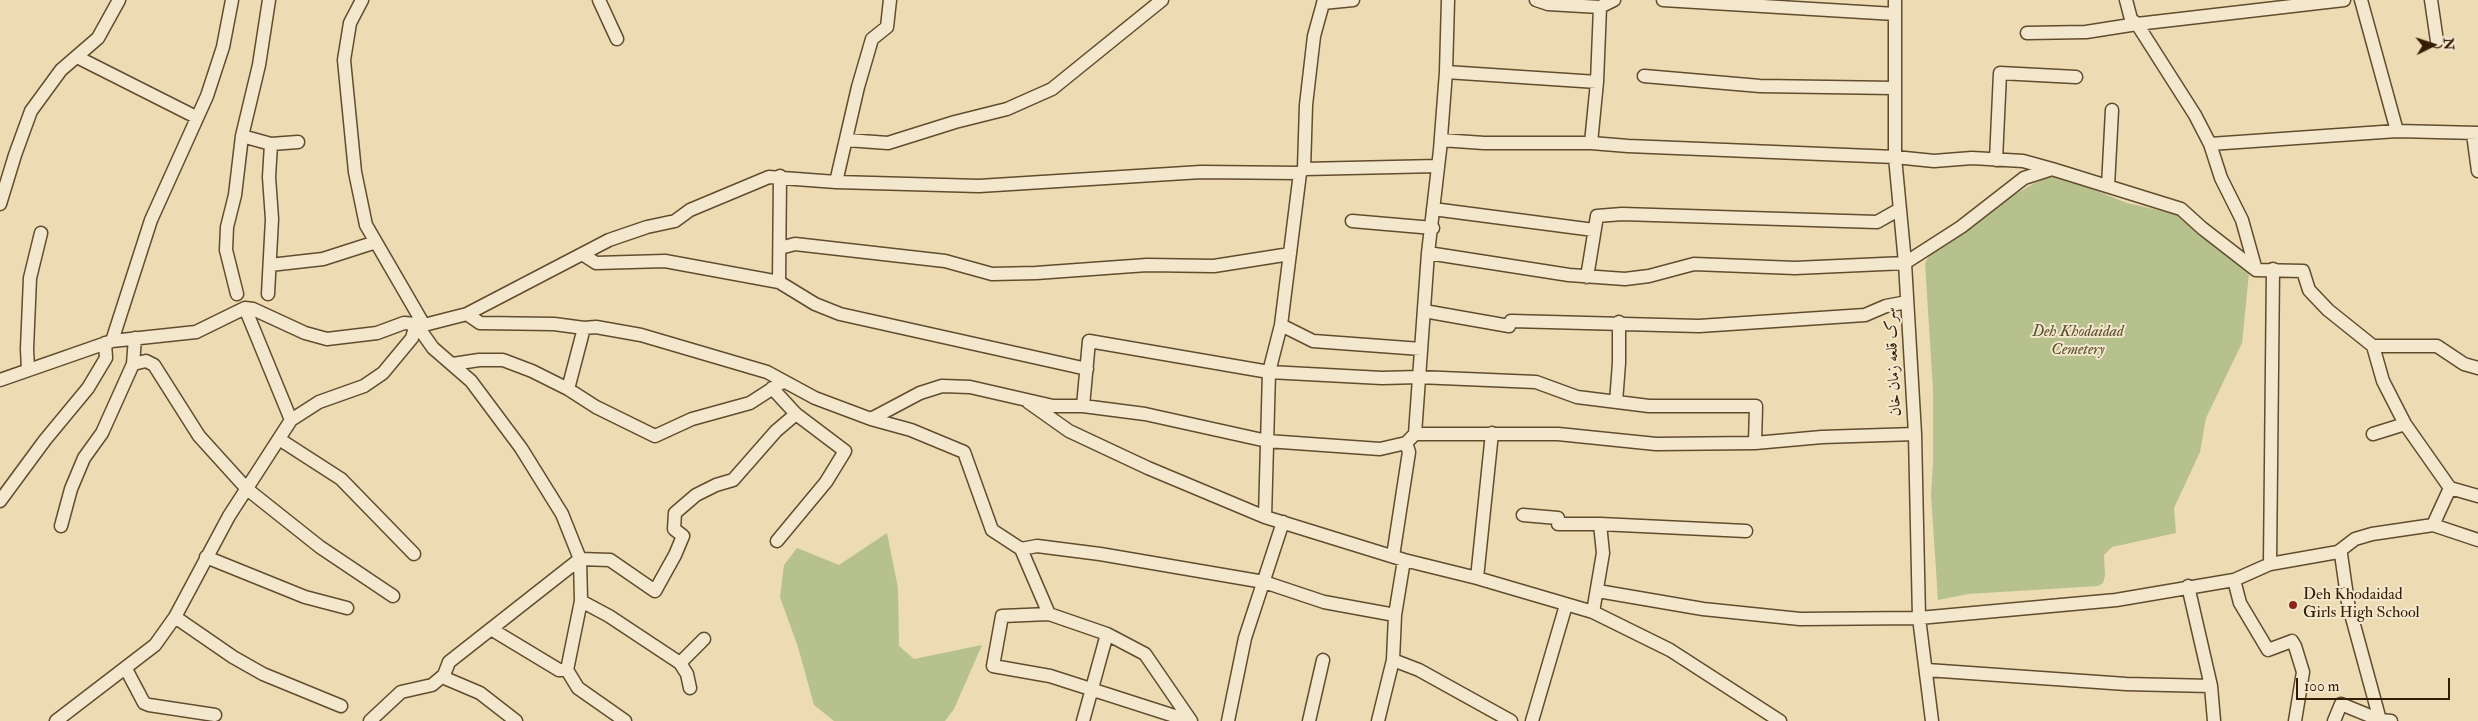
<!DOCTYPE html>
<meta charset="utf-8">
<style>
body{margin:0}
#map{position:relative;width:2478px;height:721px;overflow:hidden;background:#ecdbb3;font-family:"IM FELL Double Pica",serif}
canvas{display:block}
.north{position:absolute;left:2408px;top:20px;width:50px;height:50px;-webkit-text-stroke:4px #f3e8ce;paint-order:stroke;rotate:86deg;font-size:14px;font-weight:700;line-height:20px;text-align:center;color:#351b00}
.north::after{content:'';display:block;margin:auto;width:18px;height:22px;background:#351b00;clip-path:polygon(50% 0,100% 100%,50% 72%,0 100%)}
.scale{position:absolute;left:2296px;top:678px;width:154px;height:22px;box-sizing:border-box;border:2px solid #351b00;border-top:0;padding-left:6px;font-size:15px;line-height:18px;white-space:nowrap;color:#351b00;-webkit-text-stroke:4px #f3e8ce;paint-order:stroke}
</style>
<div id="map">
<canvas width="2478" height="721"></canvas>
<div class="north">N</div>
<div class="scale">100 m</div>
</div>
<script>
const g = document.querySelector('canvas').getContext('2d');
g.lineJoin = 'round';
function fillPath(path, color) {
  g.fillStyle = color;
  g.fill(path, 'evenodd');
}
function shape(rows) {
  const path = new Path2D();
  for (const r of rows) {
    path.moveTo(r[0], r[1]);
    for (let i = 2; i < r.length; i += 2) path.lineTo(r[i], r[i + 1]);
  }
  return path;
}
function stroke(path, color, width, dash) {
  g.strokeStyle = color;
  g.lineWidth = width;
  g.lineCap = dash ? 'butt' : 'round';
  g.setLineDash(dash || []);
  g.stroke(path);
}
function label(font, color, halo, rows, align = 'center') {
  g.font = font + ' "IM FELL Double Pica",Amiri,serif';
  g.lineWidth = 4;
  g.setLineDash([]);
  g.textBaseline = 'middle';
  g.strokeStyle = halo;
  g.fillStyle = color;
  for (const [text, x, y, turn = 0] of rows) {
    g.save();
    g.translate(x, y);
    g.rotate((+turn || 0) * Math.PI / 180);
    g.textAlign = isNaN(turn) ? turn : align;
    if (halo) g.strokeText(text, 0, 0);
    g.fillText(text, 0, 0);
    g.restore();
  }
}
const green = shape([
 [2052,173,2127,203,2176,214,2200,236,2245,267,2249,273,2242,343,2206,418,2200,452,2174,508,2176,533,2112,547,2104,555,2105,576,2103,583,2098,586,1968,594,1938,600,1931,495,1933,463,1933,389,1925,263,1930,254,1993,207],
 [887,533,898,588,899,646,914,659,982,645,954,709,945,721,834,721,814,705,798,647,780,597,784,565,797,548,839,565]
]);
const minor = shape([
 [362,0,350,23,344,60,355,172,366,225,424,325],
 [599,0,617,39],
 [1536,0,1548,4,1600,7,1614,0],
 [1663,0,1895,14],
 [1895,0,1895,157,1905,263,1915,434,1919,618,1932,721],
 [2126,0,2131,19,2137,24,2195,115,2210,144,2221,178,2242,220,2256,270],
 [2361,0,2397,131],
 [2431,0,2437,41],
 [1323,3,1353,0],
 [2027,33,2086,32,2137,24,2344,0],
 [77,57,196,117],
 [1446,72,1597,82],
 [1644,76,1760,86,1894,88],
 [2473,134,2478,171],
 [242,136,271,144,298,142],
 [847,140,888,143,955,122,1007,109,1052,89,1162,0],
 [1441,140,1484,143,1591,143,1628,146,1895,157,1934,161,1972,158,2023,161,2052,169],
 [1591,143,1597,82,1600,7],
 [2210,144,2397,131,2478,133],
 [1996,160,2000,73,2076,77],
 [1304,169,1438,166],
 [836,182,858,87,872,39,887,27,890,0],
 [2108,186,2112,110],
 [0,204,15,155,31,111,61,70,98,38,119,0],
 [1433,209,1594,230],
 [1352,221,1433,228],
 [780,248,795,244,945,261,992,274,1036,273,1147,265,1214,266,1290,254],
 [1428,253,1569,275,1625,279,1649,276,1694,264,1795,268,1905,263,1961,227,2024,178,2052,169,2181,209,2202,228,2256,270,2303,271,2309,290,2328,310,2373,346,2383,381,2405,424,2450,488,2478,496],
 [582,254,596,263,665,261,779,282,815,304,840,314,1087,369],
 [270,265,323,259,376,242],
 [1587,277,1597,216,1622,214,1877,222,1900,209],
 [779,282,780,176],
 [237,294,226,250,227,227,235,195,242,136,259,65,269,0],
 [268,294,272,219,269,177,271,144],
 [245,308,291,420],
 [1424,311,1509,326,1511,321,1699,326,1865,315,1886,306,1907,302],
 [467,314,609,240,647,227,675,221,690,210,769,177,836,182,979,186,1201,172,1300,173],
 [1281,325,1313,341,1421,349],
 [584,328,568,389,596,407,655,436,692,419,750,403,784,381],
 [112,341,151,220,207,96,223,47,232,0],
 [2373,346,2437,346,2464,364,2478,368],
 [133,364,146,361,154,365,199,436,247,489,320,547,393,596],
 [453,364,479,360,503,360,532,371,568,389],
 [28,370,27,349,30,278,41,233],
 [0,380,112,341,196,332,245,308,253,309,305,333,327,339,377,333,404,323,416,324,433,348,471,381,521,448,562,514,580,559,581,601,567,670,578,688,625,721],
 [772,388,796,414,845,451,826,482,777,541],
 [1028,402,1069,431,1148,468,1265,517,1404,560,1477,578,1593,612,1670,650,1780,721],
 [1616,402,1619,363,1619,322],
 [1083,406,1089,341,1269,372,1382,378,1418,377,1536,382,1577,397,1649,406,1756,406,1755,443],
 [871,419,911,430,964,452,992,530,1021,549,1049,614,1107,634,1145,654,1191,721],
 [1415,434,1428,253,1440,150,1446,72,1448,0],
 [2373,434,2405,424],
 [279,439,341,479,414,554],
 [0,501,45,440,88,388,106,358,105,343],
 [1523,515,1558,518,1558,524,1600,524,1746,531],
 [1265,517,1269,372,1281,325,1300,173,1304,169,1306,105,1314,36,1324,0],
 [2433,525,2478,540],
 [61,526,71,489,84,458,102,433,133,364,135,338],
 [1021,549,1037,546,1100,554,1264,582,1324,602,1395,615],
 [2338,552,2341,554,2348,603,2380,720],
 [1393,556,1409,452,1406,443],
 [206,557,305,597,347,608],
 [2270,564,2273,269],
 [1477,578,1492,433],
 [2234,580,2240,603,2268,650,2292,641,2295,646,2303,672,2295,721],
 [2188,586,2211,686,2214,721],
 [1598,591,1703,609,1800,619,1919,618,2116,600,2234,580,2270,564,2338,552,2355,539,2372,534,2433,525,2450,488],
 [581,601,609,616,680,663,687,674,690,688],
 [1593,612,1603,553,1600,524],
 [1049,614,1002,616,993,666,1050,676,1190,721],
 [175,617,233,657,263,674,341,706],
 [491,629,559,670,567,670],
 [1393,660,1419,670,1511,721],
 [680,663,704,639],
 [126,669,144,703,149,705,215,715],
 [1927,670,2126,684,2211,686],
 [444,675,447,679,480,693,516,721],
 [56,721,155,645,175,617,229,516,291,420,319,402,364,386,383,373,412,338,416,324,424,325,467,314,480,323,554,324,584,328,596,327,641,335,767,372,815,398,871,419,920,393,942,386,970,387,1053,406,1083,406,1145,414,1267,441,1380,449,1406,443,1415,434,1558,434,1656,444,1755,443,1822,437,1915,434],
 [370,721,401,692,432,685,444,675,449,662,580,559,610,560,655,591,675,555,683,536,674,529,675,513,696,495,716,485,733,480,776,431,796,414],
 [1083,721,1107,634],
 [1228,721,1245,638,1283,522],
 [1309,721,1323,660],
 [1378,721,1393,660,1395,615,1404,560],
 [1532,721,1566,605],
 [2334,721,2341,704,2380,720,2391,721]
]);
const markers = [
 [2293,605,5,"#8f2418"]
];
const parkNames = [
 ["Deh Khodaidad",2078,333],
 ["Cemetery",2078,351]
];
const streetNames = [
 ["سرک قلعه زمان خان",1894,362,-93]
];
const poiNames = [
 ["Deh Khodaidad",2303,596],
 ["Girls High School",2303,614]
];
fillPath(green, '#b6c18e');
stroke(minor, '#634b2d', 15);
stroke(minor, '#f3e8ce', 12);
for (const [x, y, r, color] of markers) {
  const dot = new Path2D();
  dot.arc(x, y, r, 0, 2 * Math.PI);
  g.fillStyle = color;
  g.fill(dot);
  stroke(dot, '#f3e8ce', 2);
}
label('italic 16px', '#5c4d2b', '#f3e8ce', parkNames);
label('16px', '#351b00', '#f3e8ce', streetNames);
label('16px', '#351b00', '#f3e8ce', poiNames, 'left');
</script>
